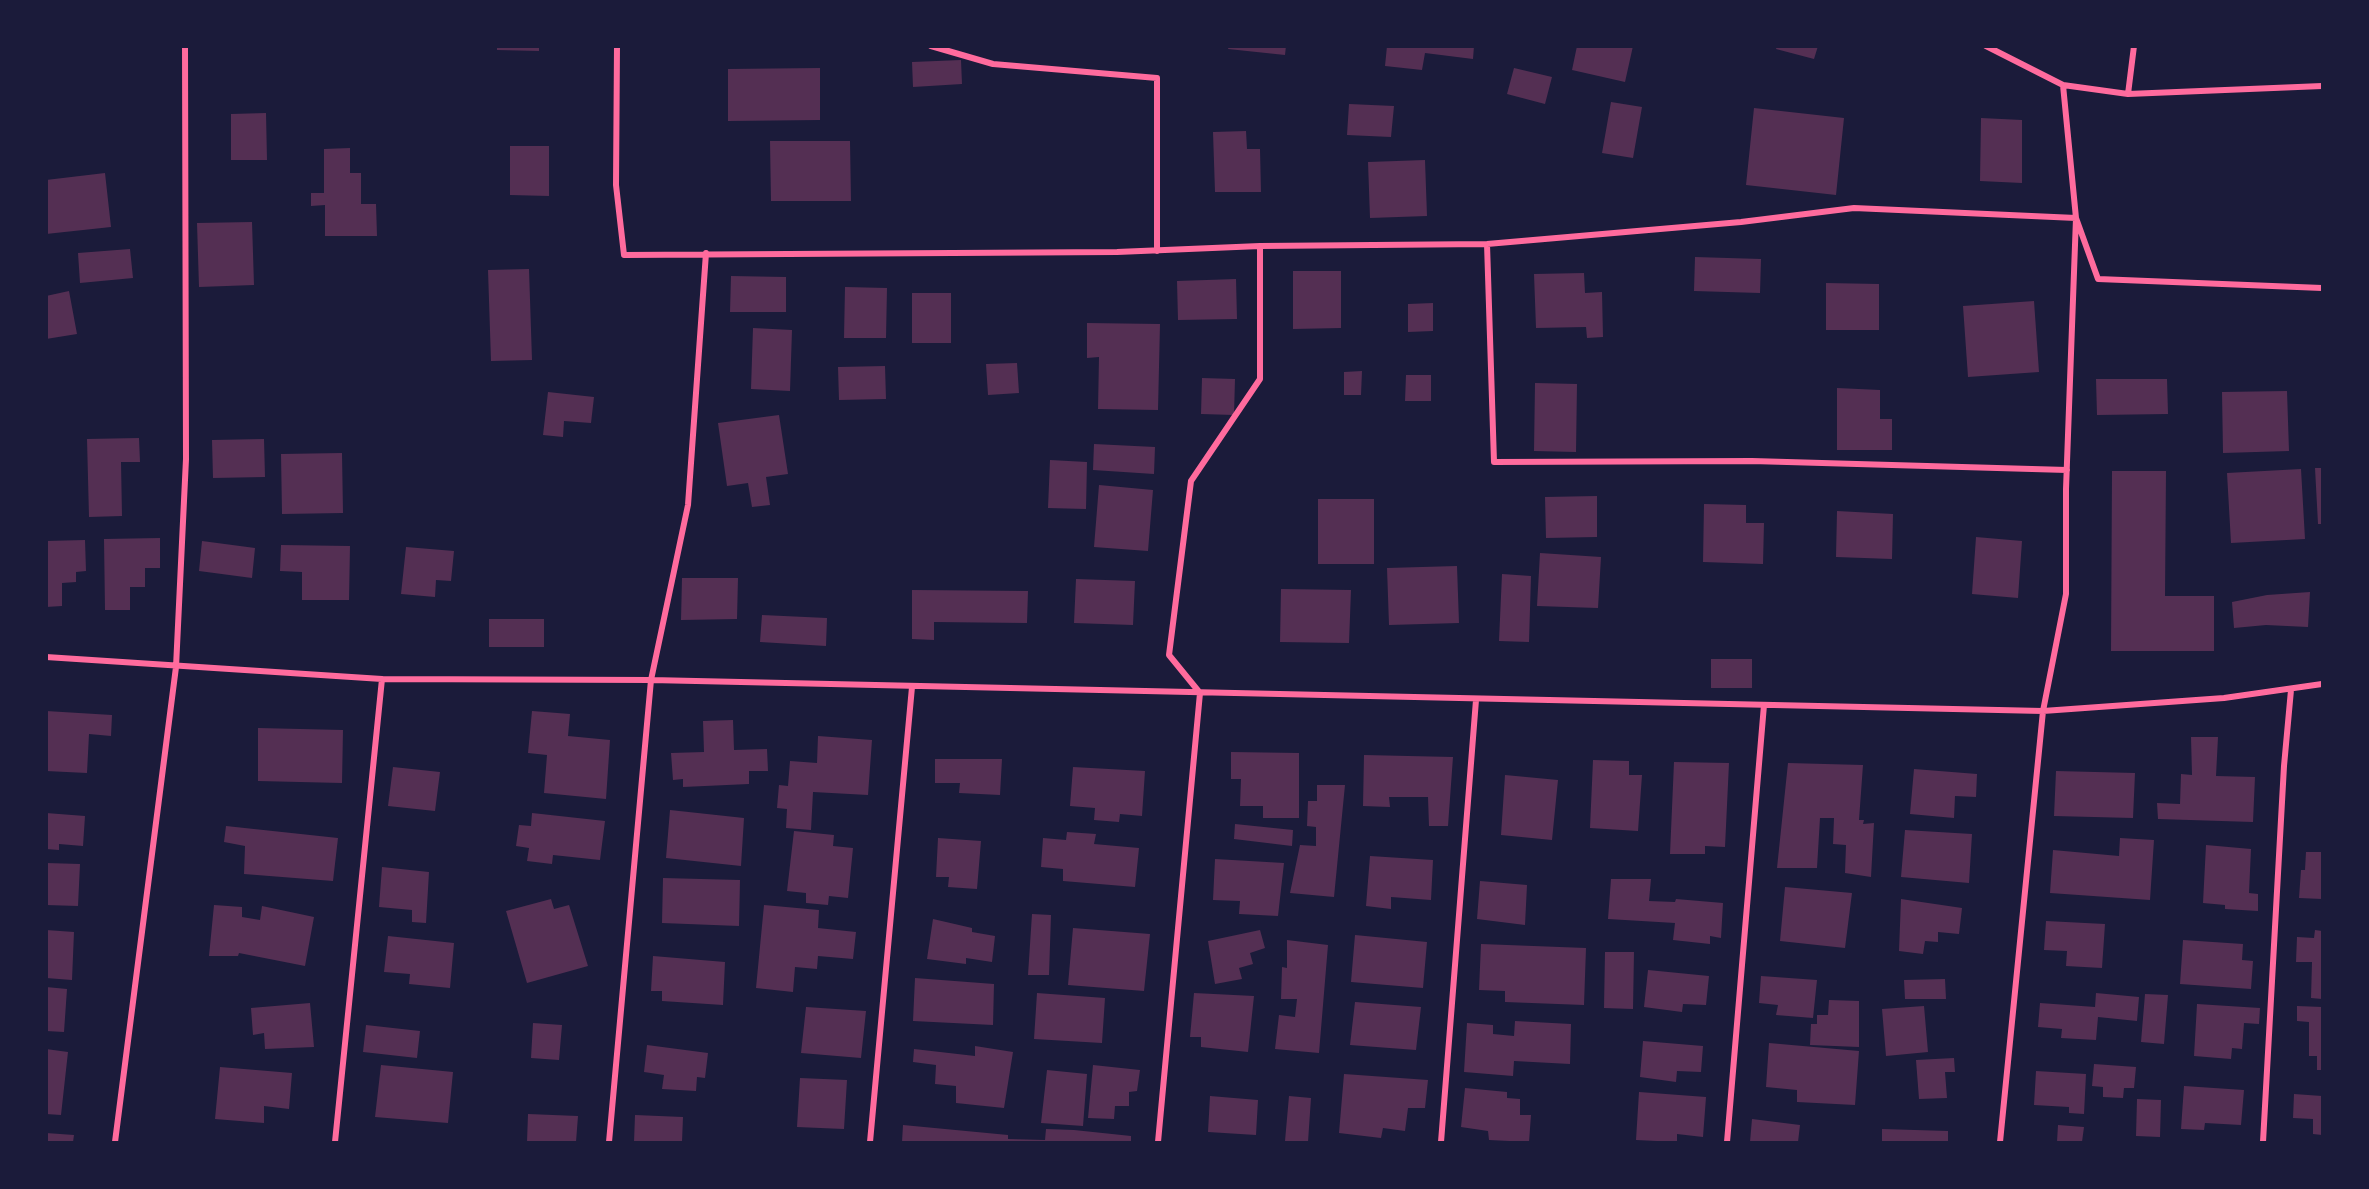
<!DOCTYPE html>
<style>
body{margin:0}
#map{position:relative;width:2369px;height:1189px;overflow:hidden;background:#1b1b3a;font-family:"Roboto Condensed",sans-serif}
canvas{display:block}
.frame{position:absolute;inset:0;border:48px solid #1b1b3a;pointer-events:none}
</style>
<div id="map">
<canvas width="2369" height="1189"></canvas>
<div class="frame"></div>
</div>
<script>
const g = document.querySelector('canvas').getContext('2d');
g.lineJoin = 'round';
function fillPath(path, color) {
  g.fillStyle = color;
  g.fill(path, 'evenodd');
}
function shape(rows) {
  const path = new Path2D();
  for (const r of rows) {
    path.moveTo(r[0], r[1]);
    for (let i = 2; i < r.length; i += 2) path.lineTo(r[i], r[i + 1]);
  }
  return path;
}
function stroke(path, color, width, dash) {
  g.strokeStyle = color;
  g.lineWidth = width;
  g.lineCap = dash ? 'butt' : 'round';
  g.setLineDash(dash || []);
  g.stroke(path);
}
const building = shape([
 [497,46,539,46,539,51,497,50],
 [1229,46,1286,46,1285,55,1228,49],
 [1387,46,1474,46,1473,59,1425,53,1422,70,1385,66],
 [1577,46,1633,46,1625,82,1572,70],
 [1777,46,1818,46,1814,59,1776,49],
 [961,60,962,84,913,87,912,62],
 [820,68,820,120,728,121,728,69],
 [1514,68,1552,77,1545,104,1507,94],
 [1611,102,1642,107,1633,158,1602,153],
 [1349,104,1394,106,1391,137,1347,135],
 [1754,108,1844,118,1836,195,1746,185],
 [266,113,267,160,231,160,231,114],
 [1981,118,2022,120,2022,183,1980,181],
 [1246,131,1247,149,1260,149,1261,192,1215,192,1213,132],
 [770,141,850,141,851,201,771,201],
 [510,146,549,146,549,196,510,195],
 [350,148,350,173,361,173,361,204,376,204,377,236,325,236,325,205,311,206,311,193,324,193,324,149],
 [1425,160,1427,216,1370,218,1368,162],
 [105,173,111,227,46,234,46,180],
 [252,222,254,285,199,287,197,223],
 [130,249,133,278,80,283,78,253],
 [1695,257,1761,259,1760,293,1694,291],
 [529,269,532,360,491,361,488,270],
 [1293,271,1341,271,1341,328,1293,329],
 [1584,273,1585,293,1602,292,1603,337,1587,338,1586,327,1536,328,1534,274],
 [731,276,786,277,786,312,730,312],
 [1236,279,1237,319,1178,320,1177,281],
 [1826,283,1879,284,1879,330,1826,330],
 [845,287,887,288,886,338,844,338],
 [69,291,77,334,46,339,46,296],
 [912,293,951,293,951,343,912,343],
 [2034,301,2039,372,1968,377,1963,306],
 [1433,303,1433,331,1408,332,1408,304],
 [1087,323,1160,324,1158,410,1098,409,1099,357,1087,358],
 [753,328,792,330,790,391,751,389],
 [1017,363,1019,393,988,395,986,364],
 [885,366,886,399,839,400,838,367],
 [1362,371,1361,395,1344,395,1344,372],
 [1406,375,1431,375,1431,401,1405,401],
 [1202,378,1235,379,1234,415,1201,414],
 [2096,379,2167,379,2168,414,2097,415],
 [1535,383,1577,384,1576,452,1534,451],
 [1837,388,1880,390,1880,419,1892,419,1892,450,1837,450],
 [2287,391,2289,451,2223,453,2222,392],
 [548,392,594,397,591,423,564,421,563,437,543,435],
 [779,415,788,474,766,477,770,505,752,507,748,483,727,486,718,423],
 [139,438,140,462,121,462,122,516,89,517,87,439],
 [264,439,265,477,213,478,212,440],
 [1094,444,1155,447,1154,474,1093,470],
 [342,453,343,513,282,514,281,454],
 [1050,460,1087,462,1086,509,1048,508],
 [2315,468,2322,468,2322,524,2318,524],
 [2301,469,2305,539,2231,543,2227,473],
 [2112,471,2166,471,2165,596,2214,596,2214,651,2111,651],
 [1099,485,1153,490,1148,551,1094,547],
 [1597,496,1597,537,1546,538,1545,497],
 [1318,499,1374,499,1374,564,1318,564],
 [1704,504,1746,505,1746,523,1764,523,1763,564,1703,562],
 [1837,511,1893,514,1892,559,1836,557],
 [1976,537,2022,541,2018,598,1972,594],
 [160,538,160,568,145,568,145,587,130,587,130,610,105,610,104,539],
 [85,540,86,571,76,572,76,582,62,583,62,606,46,607,46,541],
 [202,541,255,548,252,578,199,571],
 [281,545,350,546,349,600,302,600,302,572,280,571],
 [406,547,454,551,451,581,436,580,435,597,401,594],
 [1540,553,1601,557,1598,608,1537,606],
 [1457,566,1459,623,1389,625,1387,568],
 [1502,574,1531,576,1529,642,1499,641],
 [682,578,738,578,737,619,681,620],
 [1076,579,1135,581,1133,625,1074,623],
 [1281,589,1351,590,1349,643,1280,642],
 [912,590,1028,591,1027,623,934,622,934,640,912,639],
 [2310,592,2308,627,2266,625,2234,628,2232,602,2267,595],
 [762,615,827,618,826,646,760,642],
 [489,619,544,619,544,647,489,647],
 [1711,659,1752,659,1752,688,1711,688],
 [46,711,112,715,111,736,89,734,87,773,46,771],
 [532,711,570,714,568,736,610,740,606,799,544,793,547,755,528,753],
 [733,720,734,750,767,749,768,771,749,771,749,784,683,787,683,779,673,780,671,753,704,752,703,721],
 [258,728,343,730,342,783,258,781],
 [818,736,872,740,868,795,813,792,811,830,786,828,787,809,777,808,779,785,788,786,790,761,817,763],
 [2191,737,2218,737,2216,776,2255,777,2253,822,2158,819,2157,803,2180,804,2181,774,2192,775],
 [1231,752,1299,753,1299,818,1263,818,1263,806,1240,806,1241,779,1231,779],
 [1364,755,1453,757,1448,826,1429,826,1428,797,1389,797,1390,807,1363,806],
 [935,759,1002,759,1000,795,959,793,960,783,935,783],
 [1593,760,1629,761,1629,775,1642,775,1638,831,1590,828],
 [1674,762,1729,763,1725,847,1705,846,1705,854,1670,854],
 [1788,763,1863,765,1859,820,1864,820,1863,824,1874,823,1871,877,1845,873,1846,845,1833,844,1834,818,1820,818,1817,868,1777,868],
 [393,767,440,772,435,811,388,806],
 [1073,767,1145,771,1142,816,1120,814,1119,822,1094,820,1095,808,1070,806],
 [1914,769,1977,774,1976,797,1955,796,1954,818,1910,814],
 [2056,771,2135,773,2133,818,2054,816],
 [1505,775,1558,780,1552,840,1501,835],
 [1317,785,1345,785,1334,897,1290,893,1300,845,1316,846,1316,827,1307,826,1308,801,1317,801],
 [670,810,744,818,741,866,666,858],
 [46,813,85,816,83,846,59,844,59,850,46,849],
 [532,813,605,821,600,860,553,855,552,864,527,861,529,848,516,846,519,825,531,826],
 [1235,824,1293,830,1292,846,1234,839],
 [226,826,338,838,333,881,244,874,245,846,224,842],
 [1905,830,1972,834,1969,883,1901,877],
 [794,831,834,835,833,846,853,848,848,898,829,896,828,905,806,903,806,893,787,891],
 [1067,832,1096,834,1094,844,1139,848,1135,887,1063,881,1063,869,1041,867,1043,838,1066,840],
 [938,838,981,841,977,889,948,887,949,877,936,877],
 [2120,838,2154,840,2150,900,2050,893,2053,850,2119,856],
 [2206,845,2251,849,2249,893,2258,894,2258,911,2225,909,2225,905,2203,903],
 [2306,852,2322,852,2322,899,2299,898,2301,870,2305,870],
 [1370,856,1433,860,1431,900,1391,897,1391,909,1366,906],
 [1215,859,1284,863,1278,916,1239,914,1240,901,1213,900],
 [46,863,80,864,78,906,46,905],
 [382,867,429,872,426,923,412,922,412,910,379,907],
 [663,878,740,880,739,926,662,923],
 [1611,879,1651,879,1649,901,1675,902,1676,899,1723,903,1721,938,1710,936,1710,944,1673,940,1675,923,1608,919],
 [1480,881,1527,885,1525,925,1477,919],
 [1785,887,1852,893,1845,948,1780,941],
 [551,899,554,909,569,905,588,966,527,983,506,911],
 [1901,899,1962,908,1959,934,1938,932,1938,942,1925,941,1923,954,1899,951],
 [214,905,242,907,242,917,260,920,262,906,314,917,305,966,239,953,238,956,209,956],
 [764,905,819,910,818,928,856,932,853,959,818,956,817,969,795,967,793,992,756,988],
 [1032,914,1051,915,1049,975,1028,975],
 [933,919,972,928,972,932,995,936,992,962,966,958,966,964,927,959],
 [2046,921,2105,924,2102,968,2066,966,2067,951,2044,950],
 [1073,928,1150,934,1144,991,1068,985],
 [46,930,74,932,72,980,46,978],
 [1260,930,1265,948,1250,953,1253,964,1239,968,1242,979,1215,984,1208,941],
 [2315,930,2322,931,2322,999,2311,998,2312,962,2296,962,2297,937,2314,938],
 [1355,935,1427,942,1423,988,1351,982],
 [388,936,454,943,450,988,409,984,410,974,384,972],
 [1287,940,1328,945,1319,1053,1275,1049,1279,1015,1295,1017,1297,999,1281,999,1282,967,1287,968],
 [2183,940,2243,944,2242,960,2253,961,2251,989,2180,984],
 [1481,944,1586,948,1584,1005,1505,1002,1505,991,1479,990],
 [1605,952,1634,952,1633,1009,1604,1008],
 [653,956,725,962,723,1005,662,1001,662,991,651,991],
 [1648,970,1709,976,1706,1005,1683,1004,1682,1012,1644,1007],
 [1761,976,1817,980,1813,1018,1776,1015,1778,1005,1759,1003],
 [915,978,994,984,993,1025,913,1021],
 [1945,979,1946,999,1905,999,1904,980],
 [46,987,67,989,64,1032,46,1031],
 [1037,993,1105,998,1102,1043,1034,1039],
 [1194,993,1254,996,1248,1052,1201,1047,1201,1037,1190,1037],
 [2096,993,2139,997,2137,1021,2098,1017,2096,1040,2061,1038,2062,1029,2038,1027,2040,1003,2095,1007],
 [2145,994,2168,995,2164,1044,2141,1042],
 [1829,1000,1859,1001,1859,1047,1810,1045,1811,1024,1817,1024,1817,1015,1828,1015],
 [1355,1002,1421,1007,1416,1050,1350,1045],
 [310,1003,314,1047,265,1049,264,1033,253,1035,251,1008],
 [2197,1004,2260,1008,2259,1024,2244,1023,2242,1049,2232,1048,2231,1059,2194,1056],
 [1924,1006,1928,1052,1886,1056,1882,1009],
 [2297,1006,2322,1007,2322,1070,2317,1070,2317,1056,2309,1056,2309,1022,2297,1021],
 [806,1007,866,1011,861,1058,801,1053],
 [1515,1021,1571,1024,1570,1064,1514,1061,1513,1076,1464,1072,1467,1023,1493,1025,1493,1034,1514,1036],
 [533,1023,562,1025,559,1060,531,1058],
 [366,1025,420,1031,417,1058,363,1052],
 [1643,1041,1703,1046,1701,1072,1677,1071,1676,1082,1640,1077],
 [1769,1043,1859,1051,1855,1105,1797,1102,1797,1090,1766,1087],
 [647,1045,708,1053,705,1078,697,1077,696,1091,662,1089,664,1075,644,1072],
 [975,1046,1013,1052,1004,1108,956,1103,956,1086,935,1084,936,1065,913,1062,914,1049,975,1056],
 [46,1049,68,1052,61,1115,46,1114],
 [1954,1058,1955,1072,1945,1072,1947,1098,1919,1099,1916,1060],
 [2094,1064,2136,1067,2134,1088,2124,1088,2123,1098,2103,1097,2103,1087,2092,1086],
 [381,1065,453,1072,448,1123,375,1117],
 [1093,1065,1140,1070,1137,1091,1129,1092,1129,1106,1115,1106,1114,1119,1088,1118],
 [220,1067,292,1073,289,1109,264,1106,264,1123,215,1119],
 [1047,1070,1087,1074,1083,1126,1041,1123],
 [2036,1071,2086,1074,2084,1114,2069,1113,2069,1107,2034,1105],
 [1344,1074,1428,1080,1425,1108,1408,1108,1405,1131,1383,1128,1381,1138,1339,1133],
 [800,1078,847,1080,844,1129,797,1127],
 [2184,1086,2244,1090,2241,1125,2205,1123,2204,1130,2181,1129],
 [1465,1088,1507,1092,1507,1098,1520,1099,1520,1115,1531,1115,1529,1142,1489,1140,1488,1131,1461,1127],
 [1639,1092,1706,1097,1703,1137,1677,1134,1677,1142,1636,1140],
 [2294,1094,2322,1096,2322,1135,2313,1134,2313,1119,2293,1118],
 [1210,1096,1258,1100,1256,1135,1208,1132],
 [1289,1096,1311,1098,1308,1142,1285,1141],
 [2137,1099,2161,1100,2160,1137,2136,1136],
 [528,1114,578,1116,576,1142,527,1142],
 [635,1115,683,1117,682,1142,634,1142],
 [1752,1119,1800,1125,1798,1142,1750,1142],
 [903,1125,1008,1135,1008,1139,1045,1140,1046,1129,1074,1130,1131,1136,1131,1142,902,1142],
 [2058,1125,2084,1127,2082,1142,2057,1142],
 [1882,1129,1948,1131,1948,1142,1882,1142],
 [46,1133,74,1135,73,1142,46,1142]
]);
const minor = shape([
 [617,46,616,185,624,255,1117,252,1260,246,1487,244,1741,222,1854,208,2076,218,2098,279,2322,288],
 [931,46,993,64,1157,78,1157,251],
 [1986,46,2063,85,2128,94,2322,86],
 [2128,94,2134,46],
 [1487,244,1494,462,1752,461,2067,470],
 [46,657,382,679,651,680,2043,711,2224,698,2322,684],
 [115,1142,176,667,186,459,185,46],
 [335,1142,382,679],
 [609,1142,651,680,688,505,706,253],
 [870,1142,912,687],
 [1158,1142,1200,693,1169,655,1191,481,1260,379,1260,246],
 [1441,1142,1476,700],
 [1727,1142,1764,705],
 [2000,1142,2043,711,2066,594,2066,489,2076,218,2063,85],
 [2263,1142,2284,766,2291,690]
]);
fillPath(building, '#542f53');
stroke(minor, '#ff6b9d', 6);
</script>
